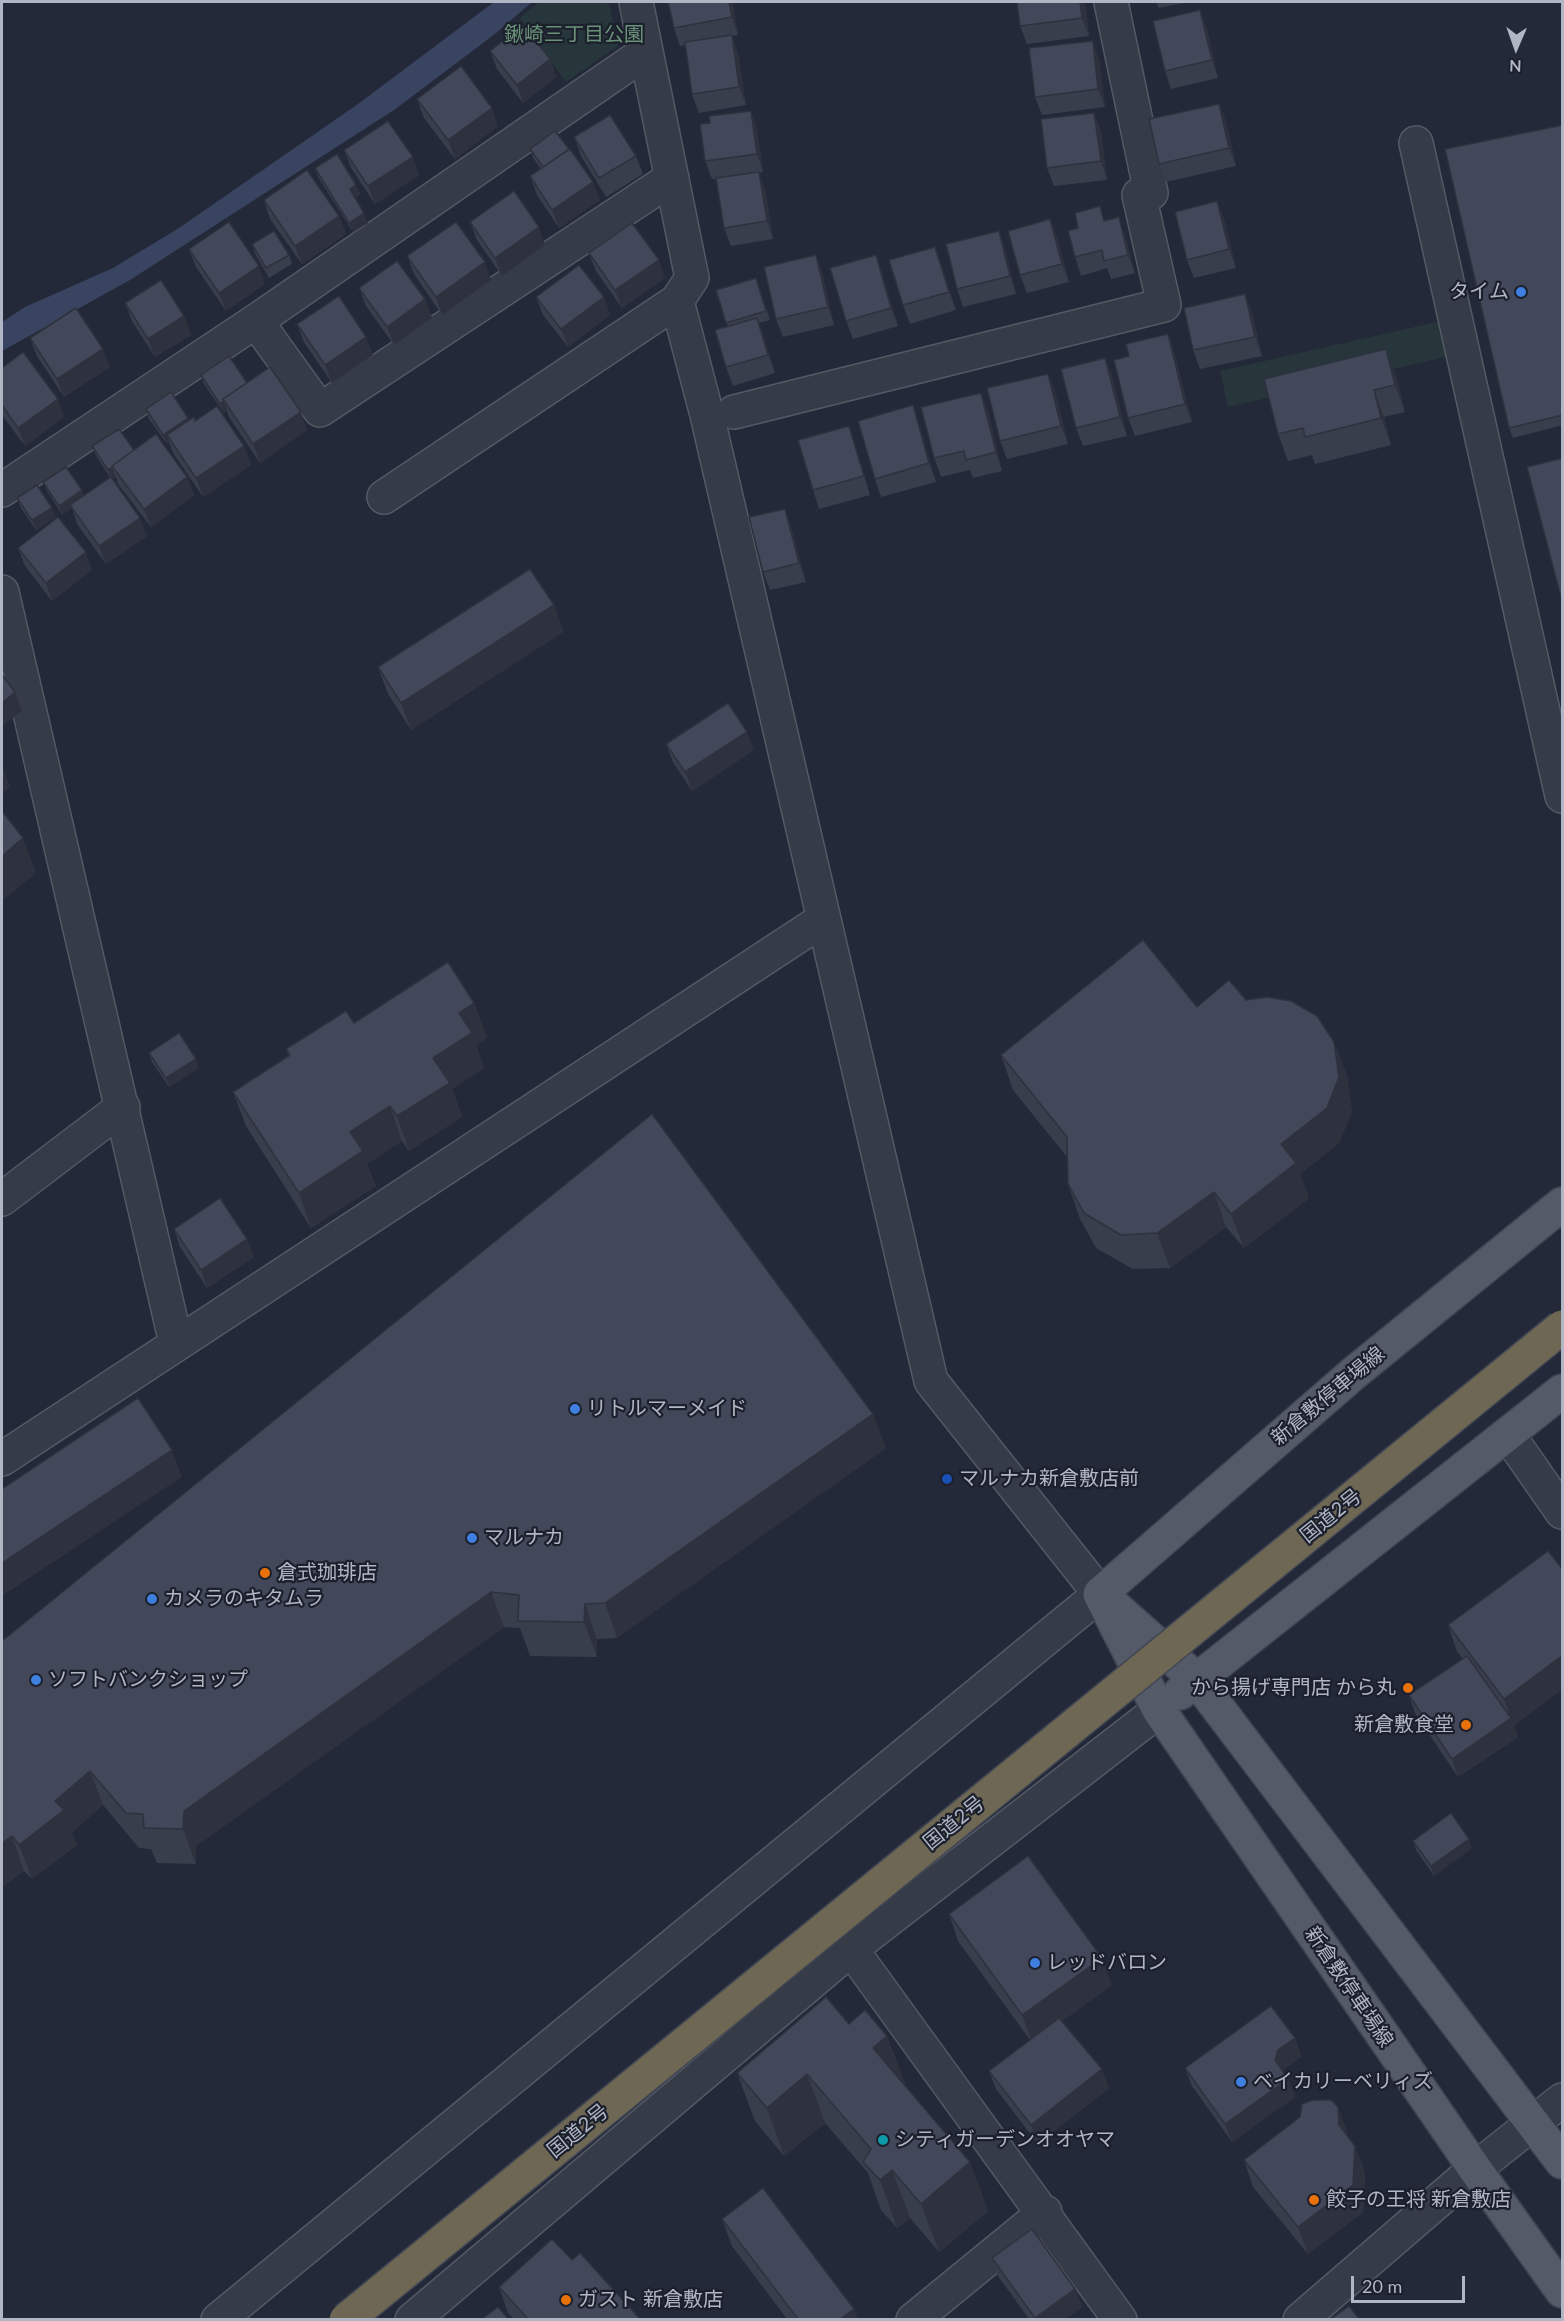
<!DOCTYPE html>
<meta charset="utf-8">
<style>
body{margin:0}
#map{position:relative;width:1564px;height:2321px;overflow:hidden;background:#232938;font-family:Lato,sans-serif}
canvas{display:block}
.frame{position:absolute;inset:0;border:3px solid #b1b6c4;pointer-events:none}
.north{position:absolute;left:1486px;top:18px;width:60px;height:60px;-webkit-text-stroke:4px #1c202d;paint-order:stroke;rotate:182deg;font-size:16px;font-weight:700;line-height:24px;text-align:center;color:#b1b6c4}
.north::after{content:'';display:block;margin:auto;width:21px;height:27px;background:#b1b6c4;clip-path:polygon(50% 0,100% 100%,50% 72%,0 100%)}
.scale{position:absolute;left:1351px;top:2276px;width:114px;height:27px;box-sizing:border-box;border:3px solid #b1b6c4;border-top:0;padding-left:8px;font-size:18px;line-height:21px;white-space:nowrap;color:#b1b6c4;-webkit-text-stroke:4px #1c202d;paint-order:stroke}
</style>
<div id="map">
<canvas width="1564" height="2321"></canvas>
<div class="frame"></div>
<div class="north">N</div>
<div class="scale">20 m</div>
</div>
<script>
const g = document.querySelector('canvas').getContext('2d');
g.lineJoin = 'round';
function fillPath(path, color) {
  g.fillStyle = color;
  g.fill(path, 'evenodd');
}
function shape(rows) {
  const path = new Path2D();
  for (const r of rows) {
    path.moveTo(r[0], r[1]);
    for (let i = 2; i < r.length; i += 2) path.lineTo(r[i], r[i + 1]);
  }
  return path;
}
function stroke(path, color, width, dash) {
  g.strokeStyle = color;
  g.lineWidth = width;
  g.lineCap = dash ? 'butt' : 'round';
  g.setLineDash(dash || []);
  g.stroke(path);
}
function label(font, color, halo, rows, align = 'center') {
  g.font = font + ' Lato,"Noto Sans JP",sans-serif';
  g.lineWidth = 4.5;
  g.setLineDash([]);
  g.textBaseline = 'middle';
  g.strokeStyle = halo;
  g.fillStyle = color;
  for (const [text, x, y, turn = 0] of rows) {
    g.save();
    g.translate(x, y);
    g.rotate((+turn || 0) * Math.PI / 180);
    g.textAlign = isNaN(turn) ? turn : align;
    if (halo) g.strokeText(text, 0, 0);
    g.fillText(text, 0, 0);
    g.restore();
  }
}
const green = shape([
 [539,2,609,2,618,46,566,82,520,18],
 [1441,321,1450,356,1228,407,1220,371]
]);
const water = shape([
 [494,2,532,2,495,34,394,110,130,280,2,351,2,322,25,307,113,268,179,228,358,104]
]);
const minor = shape([
 [1416,143,1562,796],
 [256,321,320,410,672,178],
 [734,412,1164,305,1139,195,1151,193,1111,2],
 [2,490,256,321,646,52],
 [384,497,677,301],
 [2,592,176,1343],
 [2,1199,123,1107],
 [1509,1436,1562,1512],
 [2,1459,824,919],
 [851,1949,1120,2320],
 [218,2320,1100,1594,931,1381,707,415,677,301,692,278,636,2],
 [412,2320,851,1949,1159,1710],
 [913,2320,1045,2212],
 [1300,2320,1475,2169,1562,2100]
]);
const major = shape([
 [1100,1594,1159,1710,1475,2169,1562,2291],
 [1100,1594,1354,1373,1562,1204],
 [1115,1607,1196,1679,1562,2162],
 [1180,1693,1562,1391]
]);
const highwayBridge = shape([
 [346,2320,1562,1327]
]);
const wall = shape([
 [668,2,732,2,738,35,732,36,738,54,746,105,699,113,692,94,685,45,680,46,674,28],
 [1017,2,1085,2,1089,36,1027,44,1020,26],
 [1156,2,1189,2,1159,8],
 [1207,29,1218,78,1171,89,1165,71],
 [490,51,550,59,556,77,523,103,497,69],
 [1099,59,1105,107,1042,115,1035,97],
 [417,99,498,126,455,159,424,118],
 [1219,104,1226,122,1236,166,1166,182,1159,164],
 [751,111,757,129,763,172,759,173,765,190,773,239,731,246,724,228,716,179,712,179,705,161],
 [1563,125,1563,425,1513,438,1509,428],
 [1101,131,1107,180,1054,186,1047,168],
 [574,137,636,156,643,174,606,197,581,156],
 [530,149,593,182,600,200,559,228,537,195,530,176,541,169,533,158],
 [344,150,419,175,375,204,351,168],
 [315,168,356,185,360,194,355,198,368,223,353,232,318,177],
 [264,200,339,216,346,234,302,264,270,219],
 [1217,201,1224,219,1236,268,1194,278,1187,260],
 [1050,219,1057,237,1069,282,1027,293,1020,275],
 [1105,221,1125,236,1135,273,1111,279,1107,268,1081,276,1075,257],
 [470,222,545,245,502,276,477,240],
 [252,244,289,255,292,264,269,278,255,254],
 [935,247,956,310,910,324,903,305],
 [189,249,265,284,226,311,196,267],
 [1005,249,1016,294,963,307,957,289],
 [589,253,665,278,622,308,596,271],
 [816,255,822,273,834,325,783,337,776,319],
 [876,255,882,273,898,326,853,339,846,321],
 [407,256,491,280,442,315,414,274],
 [756,278,770,320,759,323,775,373,733,386,726,367,728,327,716,290],
 [359,288,425,299,432,318,394,345,366,306],
 [536,297,604,297,610,315,568,347,543,315],
 [125,303,184,316,191,335,155,357,132,321],
 [1252,313,1262,356,1200,369,1193,350],
 [297,324,373,355,332,383,304,342],
 [1168,334,1174,352,1192,422,1135,436,1128,418],
 [30,338,110,367,64,397,37,356],
 [1386,349,1396,376,1405,412,1384,417,1391,445,1315,464,1312,455,1288,461,1278,434],
 [1105,358,1112,376,1127,436,1083,446,1076,428],
 [2,368,64,417,25,446,2,415],
 [1048,374,1055,392,1068,444,1007,459,1000,441],
 [201,375,247,383,307,430,260,463,229,417,227,411,224,413,204,384],
 [913,405,919,424,936,482,881,497,875,479],
 [146,409,189,420,195,421,244,446,251,465,203,497,173,453,169,442,167,444,149,419],
 [988,411,1002,471,973,478,970,470,941,477,934,458],
 [855,444,870,495,819,509,813,490],
 [92,446,134,450,187,477,194,495,151,527,118,484,116,477,113,479,147,536,106,564,77,524,72,508,62,515,47,491,43,482,84,496,110,477,96,456],
 [17,498,56,517,36,530,21,508],
 [791,527,806,582,770,590,763,572],
 [18,548,92,570,52,601,25,566],
 [554,605,563,632,411,730,388,694,378,667],
 [666,744,754,750,692,791,673,762],
 [1246,1000,1334,1042,1347,1076,1352,1112,1339,1143,1300,1174,1309,1198,1244,1248,1226,1227,1170,1268,1133,1269,1096,1248,1080,1219,1068,1184,1067,1157,1013,1090,1001,1055,1197,1007],
 [474,1003,487,1038,476,1045,484,1068,452,1089,462,1117,409,1151,402,1141,367,1164,376,1186,311,1228,246,1126,233,1092,289,1056,286,1049,354,1023],
 [149,1053,199,1068,169,1087,152,1062],
 [174,1229,247,1239,254,1257,207,1288,180,1247],
 [886,1448,617,1638,597,1639,597,1657,530,1656,520,1628,504,1627,196,1846,196,1864,157,1863,151,1849,139,1848,103,1805,72,1832,77,1845,32,1879,24,1871,2,1887,2,1641],
 [1548,1551,1514,1726,1518,1737,1458,1777,1415,1713,1409,1695,1463,1659,1457,1652,1448,1625],
 [1413,1841,1472,1848,1434,1876,1416,1850],
 [949,1914,1112,1985,1062,2021,1109,2088,1038,2144,996,2089,989,2071,1030,2040,958,1941],
 [849,2024,887,2036,905,2084,904,2085,970,2162,988,2211,939,2252,910,2218,897,2228,881,2210,868,2173,825,2123,784,2156,755,2121,737,2073],
 [1295,2038,1301,2057,1284,2069,1283,2072,1288,2079,1295,2097,1232,2142,1192,2086,1185,2068],
 [1348,2134,1348,2137,1355,2146,1365,2173,1363,2212,1308,2254,1253,2187,1244,2160],
 [722,2219,858,2319,787,2319,732,2246],
 [992,2258,1075,2289,1082,2307,1065,2319,1029,2319,998,2276],
 [572,2260,640,2319,514,2319,508,2313,499,2287]
]);
const shadedWall = shape([
 [729,2,732,2,738,35,732,17],
 [1080,2,1085,2,1089,36,1082,18],
 [1200,10,1207,29,1218,78,1212,60],
 [732,35,738,54,746,105,739,87],
 [1093,41,1099,59,1105,107,1098,89],
 [550,59,556,77,523,103,517,85],
 [1219,104,1226,122,1236,166,1229,148],
 [492,108,498,126,455,159,448,140],
 [751,111,757,129,763,172,757,154],
 [1094,113,1101,131,1107,180,1101,161],
 [413,157,419,175,375,204,368,186],
 [759,172,765,190,773,239,767,221],
 [593,182,600,200,559,228,552,210],
 [356,185,360,194,353,199,350,189],
 [1217,201,1224,219,1236,268,1229,249],
 [364,213,368,223,353,232,349,223],
 [339,216,346,234,302,264,295,246],
 [1119,217,1125,236,1135,273,1128,255],
 [1050,219,1057,237,1069,282,1062,264],
 [539,227,545,245,502,276,495,258],
 [999,231,1005,249,1016,294,1010,276],
 [935,247,942,265,956,310,949,292],
 [816,255,822,273,834,325,828,307],
 [876,255,882,273,898,326,891,308],
 [659,260,665,278,622,308,615,290],
 [485,262,491,280,442,315,436,297],
 [259,266,265,284,226,311,219,293],
 [1245,294,1252,313,1262,356,1255,337],
 [604,297,610,315,568,347,561,329],
 [425,299,432,318,394,345,387,327],
 [184,316,191,335,155,357,148,339],
 [757,318,764,336,775,373,768,355],
 [1168,334,1174,352,1192,422,1185,404],
 [366,337,373,355,332,383,325,365],
 [103,349,110,367,64,397,57,379],
 [1386,349,1396,376,1405,412,1395,385],
 [1105,358,1112,376,1127,436,1120,417],
 [1048,374,1055,392,1068,444,1061,426],
 [1374,390,1384,417,1391,445,1381,418],
 [981,393,988,411,1002,471,996,452],
 [58,399,64,417,25,446,18,428],
 [224,401,227,411,224,413,220,404],
 [913,405,919,424,936,482,929,463],
 [301,412,307,430,260,463,253,444],
 [188,418,192,428,167,435,169,442,167,444,163,435],
 [849,426,855,444,870,495,864,476],
 [244,446,251,465,203,497,196,478],
 [112,468,116,477,112,480,108,470],
 [187,477,194,495,151,527,144,509],
 [82,490,85,499,70,505,72,508,62,515,59,506],
 [52,508,56,517,36,530,32,520],
 [785,509,791,527,806,582,799,563],
 [140,518,147,536,106,564,99,546],
 [86,552,92,570,52,601,46,583],
 [554,605,563,632,411,730,401,703],
 [15,692,22,711,2,726,2,703],
 [747,732,754,750,692,791,685,772],
 [2,764,10,787,2,794],
 [23,838,36,873,2,901,2,856],
 [474,1003,487,1038,476,1045,484,1068,452,1089,462,1117,409,1151,397,1116,433,1058,459,1013],
 [1334,1042,1347,1076,1352,1112,1339,1143,1300,1174,1309,1198,1244,1248,1231,1214,1281,1144],
 [196,1059,199,1068,169,1087,166,1078],
 [390,1106,402,1141,367,1164,376,1186,311,1228,299,1193,350,1132],
 [1214,1192,1226,1227,1170,1268,1157,1233],
 [247,1239,254,1257,207,1288,201,1270],
 [873,1414,886,1448,617,1638,605,1603],
 [172,1450,182,1477,2,1596,2,1563],
 [491,1592,504,1627,196,1846,196,1864,183,1829,184,1811],
 [585,1604,597,1639,597,1657,584,1622],
 [1563,1655,1563,1689,1514,1726,1518,1737,1458,1777,1452,1759,1511,1719,1504,1699],
 [90,1771,103,1805,72,1832,77,1845,32,1879,19,1845,55,1801],
 [12,1836,24,1871,2,1887,2,1843],
 [1469,1839,1472,1848,1434,1876,1431,1866],
 [1102,1958,1112,1985,1032,2042,1022,2015],
 [887,2036,905,2084,890,2096,873,2048],
 [1295,2038,1301,2057,1284,2069,1282,2078,1275,2060,1278,2050],
 [1102,2069,1109,2088,1038,2144,1031,2125],
 [807,2074,825,2123,784,2156,767,2108],
 [1288,2079,1295,2097,1232,2142,1225,2124],
 [1338,2107,1348,2134,1348,2152,1339,2125],
 [1355,2146,1365,2173,1363,2212,1308,2254,1298,2227],
 [970,2162,988,2211,939,2252,921,2204],
 [892,2170,910,2218,897,2228,880,2180],
 [1075,2289,1082,2307,1065,2319,1035,2319,1035,2318],
 [854,2309,858,2319,840,2319]
]);
const building = shape([
 [668,2,729,2,732,17,674,28,668,2],
 [1017,2,1080,2,1082,18,1020,26,1017,2],
 [1200,10,1212,60,1165,71,1153,21,1200,10],
 [523,25,550,59,517,85,490,51,523,25],
 [732,35,739,87,692,94,685,42,732,35],
 [1093,41,1098,89,1035,97,1029,48,1093,41],
 [461,66,492,108,448,140,417,99,461,66],
 [1219,104,1229,148,1159,164,1149,119,1219,104],
 [751,111,757,154,705,161,700,124,710,123,709,116,751,111],
 [1094,113,1101,161,1047,168,1041,119,1094,113],
 [610,115,636,156,599,178,574,137,610,115],
 [388,121,413,157,368,186,344,150,388,121],
 [1563,125,1563,415,1509,428,1445,149,1563,125],
 [555,131,569,149,543,167,530,149,555,131],
 [570,149,593,182,552,210,530,176,570,149],
 [337,154,356,185,350,189,364,213,349,223,315,168,337,154],
 [307,170,339,216,295,246,264,200,307,170],
 [759,172,767,221,724,228,716,178,759,172],
 [514,191,539,227,495,258,470,222,514,191],
 [1217,201,1229,249,1187,260,1175,212,1217,201],
 [1100,206,1104,221,1119,217,1128,255,1104,261,1102,250,1075,257,1068,231,1078,228,1075,213,1100,206],
 [1050,219,1062,264,1020,275,1008,231,1050,219],
 [229,222,259,266,219,293,189,249,229,222],
 [456,222,485,262,436,297,407,256,456,222],
 [632,223,659,260,615,290,589,253,632,223],
 [274,231,289,255,266,268,252,244,274,231],
 [999,231,1010,276,957,289,946,244,999,231],
 [935,247,949,292,903,305,889,260,935,247],
 [816,255,828,307,776,319,764,267,816,255],
 [876,255,891,308,846,321,830,268,876,255],
 [397,261,425,299,387,327,359,288,397,261],
 [579,265,604,297,561,329,536,297,579,265],
 [756,278,766,311,726,323,716,290,756,278],
 [161,280,184,316,148,339,125,303,161,280],
 [1245,294,1255,337,1193,350,1184,308,1245,294],
 [339,296,366,337,325,365,297,324,339,296],
 [76,308,103,349,57,379,30,338,76,308],
 [757,318,768,355,726,367,715,330,757,318],
 [1168,334,1185,404,1128,418,1114,360,1129,356,1126,344,1168,334],
 [1386,349,1395,385,1374,390,1381,418,1305,437,1303,428,1278,434,1264,379,1386,349],
 [23,352,58,399,18,428,2,405,2,368,23,352],
 [229,356,247,383,223,399,224,401,220,404,201,375,229,356],
 [1105,358,1120,417,1076,428,1061,369,1105,358],
 [270,367,301,412,253,444,223,399,270,367],
 [1048,374,1061,426,1000,441,987,388,1048,374],
 [171,392,188,418,163,435,146,409,171,392],
 [981,393,996,452,966,460,964,451,934,458,921,407,981,393],
 [913,405,929,463,875,479,858,421,913,405],
 [217,406,244,446,196,478,167,435,194,417,195,421,217,406],
 [849,426,864,476,813,490,798,440,849,426],
 [119,429,134,450,112,466,113,467,108,470,92,446,119,429],
 [156,434,187,477,144,509,112,466,156,434],
 [1563,458,1563,605,1527,467,1563,458],
 [66,467,82,490,59,506,43,482,66,467],
 [111,477,140,518,99,546,70,505,111,477],
 [37,485,52,508,32,520,17,498,37,485],
 [785,509,799,563,763,572,749,517,785,509],
 [58,517,86,552,46,583,18,548,58,517],
 [530,569,554,605,401,703,378,667,530,569],
 [2,675,15,692,2,703,2,675],
 [728,703,747,732,685,772,666,744,728,703],
 [2,811,23,838,2,856,2,811],
 [1143,940,1197,1007,1229,980,1246,1000,1267,997,1291,1001,1317,1016,1334,1042,1339,1077,1327,1108,1281,1144,1296,1163,1231,1214,1214,1192,1157,1233,1121,1235,1084,1213,1068,1184,1067,1137,1001,1055,1143,940],
 [448,962,474,1003,459,1013,472,1033,433,1058,450,1083,397,1116,390,1106,350,1132,363,1151,299,1193,233,1092,290,1055,286,1049,346,1011,354,1023,448,962],
 [179,1033,196,1059,166,1078,149,1053,179,1033],
 [652,1114,873,1414,605,1603,585,1604,584,1622,518,1621,519,1595,491,1592,184,1811,183,1829,144,1828,143,1814,126,1813,90,1771,55,1801,64,1810,19,1845,12,1836,2,1843,2,1641,652,1114],
 [220,1198,247,1239,201,1270,174,1229,220,1198],
 [138,1398,172,1450,2,1563,2,1489,138,1398],
 [1548,1551,1563,1570,1563,1655,1504,1699,1448,1625,1548,1551],
 [1467,1656,1511,1718,1452,1759,1409,1695,1467,1656],
 [1451,1813,1469,1839,1431,1866,1413,1841,1451,1813],
 [1028,1856,1102,1958,1022,2015,949,1914,1028,1856],
 [826,1997,849,2024,865,2010,887,2036,873,2048,970,2162,921,2204,892,2170,880,2180,863,2162,871,2149,807,2074,767,2108,737,2073,826,1997],
 [1271,2006,1295,2038,1278,2050,1275,2060,1288,2079,1225,2124,1185,2068,1271,2006],
 [1059,2018,1102,2069,1031,2125,989,2071,1059,2018],
 [1313,2100,1331,2100,1338,2107,1339,2125,1355,2146,1353,2185,1298,2227,1244,2160,1300,2117,1302,2104,1313,2100],
 [763,2188,854,2309,840,2319,798,2319,722,2219,763,2188],
 [1032,2229,1075,2289,1035,2318,992,2258,1032,2229],
 [552,2239,572,2260,580,2253,640,2319,528,2319,499,2287,552,2239],
 [1349,2306,1359,2319,1331,2319,1349,2306],
 [498,2307,508,2319,482,2319,498,2307]
]);
const markers = [
 [1521,292,6,"#3f7fe0"],
 [575,1409,6,"#3f7fe0"],
 [947,1479,6,"#1a4fb4"],
 [472,1538,6,"#3f7fe0"],
 [265,1573,6,"#e8710a"],
 [152,1599,6,"#3f7fe0"],
 [36,1680,6,"#3f7fe0"],
 [1408,1688,6,"#e8710a"],
 [1466,1725,6,"#e8710a"],
 [1035,1963,6,"#3f7fe0"],
 [1241,2082,6,"#3f7fe0"],
 [883,2140,6,"#0f9aa8"],
 [1314,2200,6,"#e8710a"],
 [566,2300,6,"#e8710a"]
];
const parkNames = [
 ["鍬崎三丁目公園",574,35]
];
const poiNames = [
 ["タイム",1509,292,"right"],
 ["リトルマーメイド",587,1409],
 ["マルナカ新倉敷店前",959,1479],
 ["マルナカ",484,1538],
 ["倉式珈琲店",277,1573],
 ["カメラのキタムラ",164,1599],
 ["ソフトバンクショップ",48,1680],
 ["から揚げ専門店 から丸",1396,1688,"right"],
 ["新倉敷食堂",1454,1725,"right"],
 ["レッドバロン",1047,1963],
 ["ベイカリーベリィズ",1253,2082],
 ["シティガーデンオオヤマ",895,2140],
 ["餃子の王将 新倉敷店",1326,2200],
 ["ガスト 新倉敷店",578,2300]
];
const streetNames = [
 ["新倉敷停車場線",1328,1396,-40],
 ["国道2号",1331,1516,-39],
 ["国道2号",954,1823,-39],
 ["新倉敷停車場線",1349,1987,56],
 ["国道2号",578,2131,-39]
];
fillPath(green, '#26363a');
fillPath(water, '#394460');
stroke(minor, '#545966', 36);
stroke(major, '#3f4451', 36);
stroke(minor, '#363b48', 33);
stroke(major, '#545a68', 33);
stroke(highwayBridge, '#414653', 36, []);
stroke(highwayBridge, '#6e6754', 33);
fillPath(wall, '#393e4d');
fillPath(shadedWall, '#2e323e');
fillPath(building, '#424859');
stroke(building, '#2e323e', 1.5);
for (const [x, y, r, color] of markers) {
  const dot = new Path2D();
  dot.arc(x, y, r, 0, 2 * Math.PI);
  g.fillStyle = color;
  g.fill(dot);
  stroke(dot, '#1c202d', 2);
}
label('20px', '#6a9379', '#1c202d', parkNames);
label('20px', '#b1b6c4', '#1c202d', poiNames, 'left');
label('20px', '#b1b6c4', '#1c202d', streetNames);
</script>
